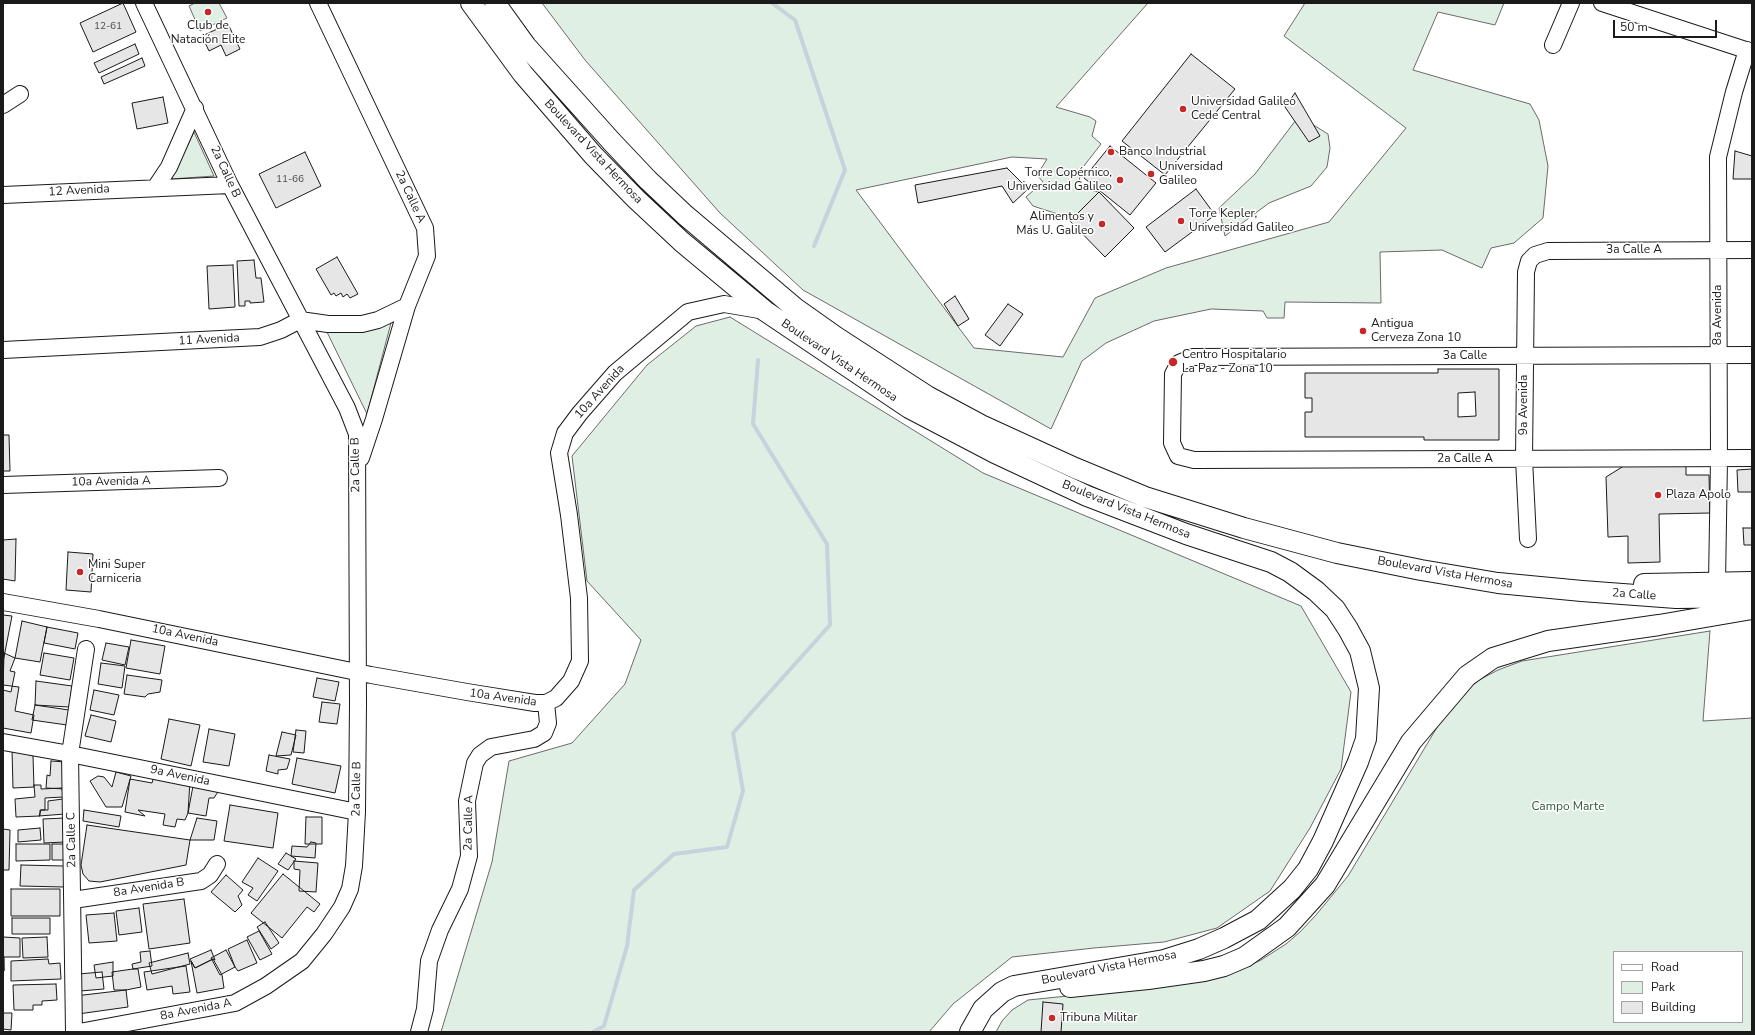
<!DOCTYPE html>
<meta charset="utf-8">
<style>
body{margin:0}
#map{position:relative;width:1755px;height:1035px;overflow:hidden;background:#fff;font-family:"Nunito Sans",sans-serif}
canvas{display:block}
.frame{position:absolute;inset:0;border:4px solid #1a1a1a;pointer-events:none}
.legend{position:absolute;left:1613px;top:951px;width:130px;height:72px;box-sizing:border-box;background:#fff;border:1px solid #a3a3a3;margin:0;padding:5px 7px;list-style:none;font-size:12px;color:#1a1a1a}
.legend li{display:flex;align-items:center;gap:8px;height:20px}
.legend b{width:20px;border:1px solid #a3a3a3}
.scale{position:absolute;left:1613px;top:20px;width:104px;height:18px;box-sizing:border-box;border:2px solid #1a1a1a;border-top:0;padding-left:5px;font-size:12px;line-height:14px;white-space:nowrap;color:#1a1a1a;-webkit-text-stroke:3px #fff;paint-order:stroke}
</style>
<div id="map">
<canvas width="1755" height="1035"></canvas>
<div class="frame"></div>
<ul class="legend">
<li><b style="height:5px;background:#fff"></b>Road</li>
<li><b style="height:11px;background:#e0efe3"></b>Park</li>
<li><b style="height:11px;background:#e6e6e6"></b>Building</li>
</ul>
<div class="scale">50 m</div>
</div>
<script>
const g = document.querySelector('canvas').getContext('2d');
g.lineJoin = 'round';
function fillPath(path, color) {
  g.fillStyle = color;
  g.fill(path, 'evenodd');
}
function shape(rows) {
  const path = new Path2D();
  for (const r of rows) {
    path.moveTo(r[0], r[1]);
    for (let i = 2; i < r.length; i += 2) path.lineTo(r[i], r[i + 1]);
  }
  return path;
}
function stroke(path, color, width, dash) {
  g.strokeStyle = color;
  g.lineWidth = width;
  g.lineCap = dash ? 'butt' : 'round';
  g.setLineDash(dash || []);
  g.stroke(path);
}
function label(font, color, halo, rows, align = 'center') {
  g.font = font + ' "Nunito Sans",sans-serif';
  g.lineWidth = 3;
  g.setLineDash([]);
  g.textBaseline = 'middle';
  g.strokeStyle = halo;
  g.fillStyle = color;
  for (const [text, x, y, turn = 0] of rows) {
    g.save();
    g.translate(x, y);
    g.rotate((+turn || 0) * Math.PI / 180);
    g.textAlign = isNaN(turn) ? turn : align;
    if (halo) g.strokeText(text, 0, 0);
    g.fillText(text, 0, 0);
    g.restore();
  }
}
const green = shape([
 [195,3,219,3,227,18,200,31,189,6,195,3],
 [542,3,1148,3,1056,107,1090,117,1096,121,1092,136,1101,144,1080,171,1079,188,1099,192,1070,221,1064,216,1033,206,1026,197,1043,182,1037,175,1047,159,1012,157,856,190,974,348,1063,357,1095,298,1166,268,1329,222,1406,128,1284,36,1305,3,1504,3,1495,25,1438,12,1413,70,1530,104,1539,120,1548,166,1543,218,1514,243,1491,248,1482,268,1442,250,1380,252,1381,303,1285,302,1284,318,1267,318,1263,311,1211,309,1154,321,1106,343,1082,361,1051,429,803,290,720,213,585,60,542,3],
 [1299,116,1328,134,1330,148,1327,167,1311,186,1269,203,1225,236,1219,208,1255,174,1299,116],
 [194,132,214,176,171,179,194,132],
 [730,317,983,473,1301,606,1351,692,1341,769,1310,828,1270,891,1217,928,1164,942,1094,948,1012,957,953,1004,929,1032,441,1032,492,862,509,761,572,743,625,684,641,640,587,581,572,456,647,365,696,326,730,317],
 [391,323,367,414,325,328,361,329,391,323],
 [1710,631,1703,721,1752,718,1752,1032,996,1032,1002,1021,1012,1010,1028,1000,1107,992,1248,966,1261,960,1286,944,1300,932,1316,915,1348,876,1448,709,1467,690,1479,680,1498,670,1522,661,1710,631],
 [1614,952,1742,952,1742,1022,1614,1022,1614,952]
]);
const stream = shape([
 [772,3,795,20,845,170,814,246],
 [593,1032,604,1026,627,946,634,890,674,854,727,847,743,791,733,733,830,625,827,544,753,424,758,360]
]);
const building = shape([
 [123,3,136,32,93,52,80,23,123,3],
 [228,24,240,49,226,56,221,45,209,51,202,36,228,24],
 [135,44,139,54,99,73,94,63,135,44],
 [1191,54,1235,89,1165,175,1122,141,1191,54],
 [142,58,145,66,104,84,101,77,142,58],
 [1295,93,1320,136,1309,142,1285,107,1295,93],
 [163,97,168,123,137,129,132,103,163,97],
 [1110,146,1156,183,1130,215,1084,178,1110,146],
 [1735,151,1752,156,1752,179,1733,179,1735,151],
 [305,152,321,186,276,208,259,174,305,152],
 [1007,168,1028,189,1013,203,1002,186,918,203,915,185,1007,168],
 [1196,189,1215,215,1165,252,1146,227,1196,189],
 [1099,192,1134,228,1105,257,1070,221,1099,192],
 [337,257,358,294,350,298,347,294,343,297,341,293,336,296,334,293,331,295,316,269,337,257],
 [254,260,256,278,261,278,264,302,250,303,250,301,245,301,245,306,239,306,237,261,254,260],
 [233,265,235,307,209,309,207,266,233,265],
 [955,296,969,319,958,326,944,304,955,296],
 [1008,304,1023,314,1000,346,985,335,1008,304],
 [1438,369,1499,369,1499,440,1424,440,1424,437,1305,437,1305,412,1312,412,1312,398,1305,398,1305,373,1438,373,1438,369],
 [1475,392,1476,416,1458,417,1458,393,1475,392],
 [3,435,9,435,10,471,3,471,3,435],
 [1686,462,1686,475,1709,475,1710,513,1659,514,1660,562,1628,563,1628,536,1608,537,1606,477,1627,464,1686,462],
 [1752,469,1752,492,1738,492,1737,470,1752,469],
 [1743,528,1752,528,1752,545,1744,545,1743,528],
 [16,539,15,581,3,579,3,540,16,539],
 [68,552,93,554,91,592,66,590,68,552],
 [3,615,12,616,3,662,3,615],
 [22,621,47,627,40,662,15,658,22,621],
 [47,627,78,633,75,649,44,643,47,627],
 [131,640,165,646,160,674,126,668,131,640],
 [106,643,129,647,125,665,102,660,106,643],
 [4,653,15,658,10,671,15,672,11,692,3,690,4,653],
 [44,653,74,658,70,680,40,675,44,653],
 [101,663,125,666,122,688,98,684,101,663],
 [127,675,162,680,160,692,148,694,145,697,124,694,127,675],
 [317,678,339,682,335,701,313,697,317,678],
 [36,681,72,686,69,707,35,705,36,681],
 [3,685,19,687,15,711,34,715,31,733,3,728,3,685],
 [94,690,119,695,114,715,90,710,94,690],
 [322,702,340,704,337,724,319,722,322,702],
 [35,705,69,710,67,725,32,720,35,705],
 [91,715,116,721,111,742,85,736,91,715],
 [169,719,200,725,191,766,161,759,169,719],
 [209,729,235,734,229,766,203,762,209,729],
 [296,730,306,731,304,753,293,752,296,730],
 [282,732,296,735,291,755,276,756,282,732],
 [12,749,33,756,34,787,13,788,12,749],
 [269,755,290,759,287,769,278,770,278,774,266,771,269,755],
 [297,758,341,766,335,793,292,784,297,758],
 [51,761,66,762,65,789,46,788,47,775,50,776,51,761],
 [116,772,131,776,122,807,106,807,90,781,98,776,104,777,112,787,116,772],
 [154,775,190,781,188,813,185,820,177,819,175,827,163,825,165,814,138,810,145,816,125,812,130,779,152,783,154,775],
 [34,785,41,785,41,789,62,788,63,797,45,798,45,810,40,810,40,816,16,817,15,799,35,797,34,785],
 [193,786,219,790,214,798,209,798,206,816,188,813,193,786],
 [63,799,65,814,39,816,41,810,48,810,48,801,63,799],
 [230,805,278,813,273,848,224,841,230,805],
 [84,810,121,816,119,827,83,821,84,810],
 [306,817,322,817,322,844,305,844,306,817],
 [65,818,65,842,44,843,43,819,65,818],
 [197,818,217,821,214,840,190,840,197,818],
 [87,825,190,840,186,865,100,882,89,881,83,874,81,865,87,825],
 [40,828,41,840,18,842,18,830,40,828],
 [3,829,10,830,9,870,3,870,3,829],
 [311,842,316,843,315,858,291,856,292,846,307,847,311,842],
 [16,844,50,844,50,860,16,861,16,844],
 [52,844,65,844,66,860,52,860,52,844],
 [286,853,296,859,288,870,278,864,286,853],
 [258,858,278,871,257,901,248,895,253,888,242,882,258,858],
 [294,861,318,863,316,892,299,891,300,870,294,869,294,861],
 [21,865,64,866,64,887,20,886,21,865],
 [283,874,320,904,314,912,307,907,282,938,251,913,283,874],
 [226,875,243,890,238,896,242,905,235,912,211,892,226,875],
 [11,889,60,889,60,916,11,916,11,889],
 [184,899,190,943,149,949,143,904,184,899],
 [139,908,142,932,119,935,116,911,139,908],
 [114,913,117,941,89,943,86,915,114,913],
 [12,918,50,918,50,934,12,934,12,918],
 [265,922,279,943,271,949,257,927,265,922],
 [259,931,272,954,260,960,247,937,259,931],
 [3,937,20,938,20,957,4,957,4,971,3,937],
 [47,937,48,957,23,958,22,938,47,937],
 [247,940,257,963,238,971,235,967,228,949,247,940],
 [211,950,215,960,213,959,195,968,190,959,211,950],
 [226,950,235,967,220,975,211,958,226,950],
 [150,951,152,966,133,969,132,964,141,962,140,952,150,951],
 [188,953,190,964,152,974,149,963,188,953],
 [48,959,49,964,60,963,61,979,11,981,11,961,48,959],
 [213,959,222,975,224,988,197,993,191,961,195,968,213,959],
 [113,962,113,976,96,978,94,965,113,962],
 [186,966,190,992,173,994,172,986,147,990,144,972,186,966],
 [133,969,138,969,141,987,126,990,114,990,112,972,133,969],
 [102,972,104,989,80,991,78,974,102,972],
 [56,984,57,1000,42,1001,42,1005,33,1005,33,1010,14,1010,13,985,56,984],
 [126,990,128,1007,78,1014,75,996,126,990],
 [1043,1002,1063,1004,1061,1032,1041,1032,1043,1002],
 [3,1013,12,1013,11,1030,3,1029,3,1013]
]);
const minor = shape([
 [318,3,425,228,427,256,407,306,374,419,361,458],
 [1602,3,1752,52],
 [1553,45,1571,3],
 [3,105,20,94],
 [155,188,169,167,195,108],
 [3,195,230,185],
 [3,350,260,337,281,330,300,320,328,324,362,324,378,320,407,306],
 [1752,355,1193,357,1179,363,1173,374,1172,443,1178,456,1194,460,1752,458],
 [3,485,219,478],
 [1528,539,1524,459,1526,272,1529,261,1535,255,1548,251,1752,250],
 [1717,583,1719,459,1718,157,1734,92,1747,50],
 [3,602,99,619,371,675,467,692,535,703,546,703,556,698,571,681,580,661,579,598,569,515,559,453,565,433,580,413,615,373,688,312,724,304,765,311],
 [3,742,70,754,357,812],
 [73,900,201,881,210,875,217,864],
 [74,1032,70,754,86,649],
 [79,1032,235,1003,266,986,302,961,324,934,342,907,350,889,354,866,357,812,358,704,357,434,347,408,230,185,144,3],
 [419,1032,425,1009,429,961,440,930,460,889,469,856,467,801,475,763,480,755,491,747,534,739,544,733,548,723,546,703]
]);
const major = shape([
 [471,3,523,74,593,155,636,199,682,242,765,311,909,408,995,453,1087,496,1186,534,1271,562,1290,572,1316,591,1335,609,1348,629,1360,651,1369,688,1366,739,1358,762,1323,841,1308,869,1292,889,1258,920,1224,938,1199,949,1164,960,1014,986,1002,992,983,1009,970,1032],
 [495,3,526,46,612,142,648,180,685,215,795,308,836,337,927,396,981,425,1075,468,1145,497,1244,528,1337,553,1421,570,1498,583,1582,591,1676,598,1752,597],
 [1644,584,1752,582],
 [1070,987,1148,979,1204,971,1224,966,1245,957,1287,927,1325,885,1411,742,1467,676,1493,658,1548,641,1659,625,1752,609]
]);
const markers = [
 [208,12,4,"#c62828"],
 [1183,109,4,"#c62828"],
 [1111,152,4,"#c62828"],
 [1151,174,4,"#c62828"],
 [1120,180,4,"#c62828"],
 [1181,221,4,"#c62828"],
 [1102,224,4,"#c62828"],
 [1363,331,4,"#c62828"],
 [1173,362,5,"#c62828"],
 [1658,495,4,"#c62828"],
 [80,572,4,"#c62828"],
 [1052,1018,4,"#c62828"]
];
const numberNames = [
 ["12-61",108,27],
 ["11-66",290,180]
];
const poiNames = [
 ["Club de",208,26,"center"],
 ["Natación Elite",208,40,"center"],
 ["Universidad Galileo",1191,102],
 ["Cede Central",1191,116],
 ["Banco Industrial",1119,152],
 ["Universidad",1159,167],
 ["Galileo",1159,181],
 ["Torre Copérnico,",1112,173,"right"],
 ["Universidad Galileo",1112,187,"right"],
 ["Torre Kepler,",1189,214],
 ["Universidad Galileo",1189,228],
 ["Alimentos y",1094,217,"right"],
 ["Más U. Galileo",1094,231,"right"],
 ["Antigua",1371,324],
 ["Cerveza Zona 10",1371,338],
 ["Centro Hospitalario",1182,355],
 ["La Paz - Zona 10",1182,369],
 ["Plaza Apolo",1666,495],
 ["Mini Super",88,565],
 ["Carniceria",88,579],
 ["Tribuna Militar",1060,1018]
];
const streetNames = [
 ["Boulevard Vista Hermosa",593,152,47],
 ["2a Calle B",225,172,65],
 ["12 Avenida",79,191,-3],
 ["2a Calle A",410,197,65],
 ["3a Calle A",1634,250],
 ["8a Avenida",1718,315,-90],
 ["11 Avenida",209,340,-3],
 ["3a Calle",1465,356],
 ["Boulevard Vista Hermosa",839,361,34],
 ["10a Avenida",600,392,-48],
 ["9a Avenida",1524,405,-90],
 ["2a Calle A",1465,459],
 ["2a Calle B",356,465,-91],
 ["10a Avenida A",111,482,-1],
 ["Boulevard Vista Hermosa",1126,510,22],
 ["Boulevard Vista Hermosa",1445,573,10],
 ["2a Calle",1634,595,4],
 ["10a Avenida",185,636,12],
 ["10a Avenida",503,698,8],
 ["9a Avenida",180,776,12],
 ["2a Calle B",357,789,-89],
 ["2a Calle A",469,823,-89],
 ["2a Calle C",72,840,-91],
 ["8a Avenida B",149,888,-9],
 ["Boulevard Vista Hermosa",1109,968,-11],
 ["8a Avenida A",196,1010,-11]
];
const parkNames = [
 ["Campo Marte",1568,807]
];
fillPath(green, '#e0efe3');
stroke(green, '#6a6a6a', 1);
stroke(stream, '#c6d2dc', 4);
fillPath(building, '#e6e6e6');
stroke(building, '#1a1a1a', 1);
stroke(minor, '#1a1a1a', 18);
stroke(major, '#1a1a1a', 22);
stroke(minor, '#fff', 16);
stroke(major, '#fff', 20);
for (const [x, y, r, color] of markers) {
  const dot = new Path2D();
  dot.arc(x, y, r, 0, 2 * Math.PI);
  g.fillStyle = color;
  g.fill(dot);
  stroke(dot, '#fff', 1.5);
}
label('10px', '#4d4d4d', null, numberNames);
label('12px', '#1a1a1a', '#fff', poiNames, 'left');
label('12px', '#1a1a1a', '#fff', streetNames);
label('12px', '#2b5a34', '#fff', parkNames);
</script>
